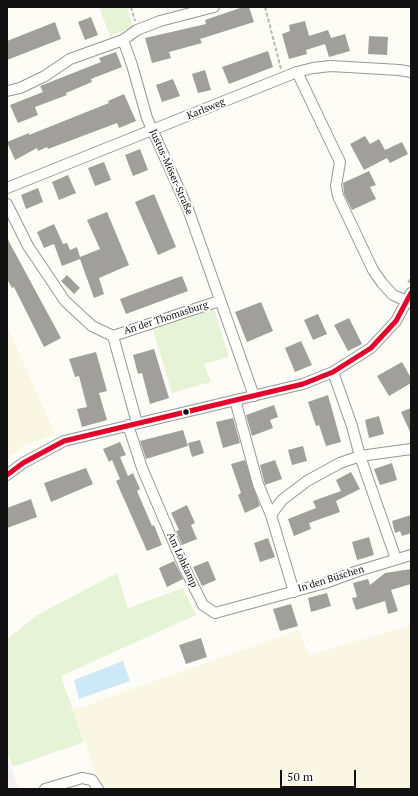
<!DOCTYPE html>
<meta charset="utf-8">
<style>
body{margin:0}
#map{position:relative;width:418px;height:796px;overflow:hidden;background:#fdfcf7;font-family:"PT Serif",serif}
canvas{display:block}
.frame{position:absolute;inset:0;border:8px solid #111;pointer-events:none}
.scale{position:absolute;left:280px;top:770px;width:76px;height:18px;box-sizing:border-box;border:2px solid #111;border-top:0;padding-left:5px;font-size:12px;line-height:14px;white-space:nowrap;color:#111;-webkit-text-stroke:3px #fff;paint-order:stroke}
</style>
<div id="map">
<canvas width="418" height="796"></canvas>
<div class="frame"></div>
<div class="scale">50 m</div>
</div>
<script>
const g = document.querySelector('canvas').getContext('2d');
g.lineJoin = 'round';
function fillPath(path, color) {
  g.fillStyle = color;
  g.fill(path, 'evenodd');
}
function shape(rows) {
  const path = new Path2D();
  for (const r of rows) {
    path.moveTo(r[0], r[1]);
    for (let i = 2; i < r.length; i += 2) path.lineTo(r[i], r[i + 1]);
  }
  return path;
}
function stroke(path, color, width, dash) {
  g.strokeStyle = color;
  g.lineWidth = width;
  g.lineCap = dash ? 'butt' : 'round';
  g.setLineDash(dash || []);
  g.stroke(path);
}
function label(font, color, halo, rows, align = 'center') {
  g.font = font + ' "PT Serif",serif';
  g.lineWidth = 4;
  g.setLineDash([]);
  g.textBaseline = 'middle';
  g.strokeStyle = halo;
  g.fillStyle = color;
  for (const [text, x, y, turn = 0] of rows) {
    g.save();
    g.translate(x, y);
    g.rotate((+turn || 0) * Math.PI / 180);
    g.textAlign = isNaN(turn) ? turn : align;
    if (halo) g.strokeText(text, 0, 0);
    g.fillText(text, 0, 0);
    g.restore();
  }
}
const industrial = shape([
 [7,757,19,789,7,789]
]);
const farmland = shape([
 [7,326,55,434,24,446,7,458],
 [411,625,411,789,101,789,73,710,299,630,309,655]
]);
const green = shape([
 [99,7,127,7,133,27,110,36],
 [214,309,229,357,204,364,211,382,172,393,153,330],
 [117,573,128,608,183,588,196,615,61,676,84,742,13,767,7,753,7,639,39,614]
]);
const water = shape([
 [123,661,130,681,79,699,74,680]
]);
const building = shape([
 [243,7,249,7,254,22,200,39,202,43,169,52,171,58,152,63,145,38,206,24,205,20],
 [91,17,98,35,85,40,78,22],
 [305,21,309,36,328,30,331,38,345,34,350,51,329,57,325,44,306,50,307,54,289,59,282,34,290,31,289,25],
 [55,22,61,39,7,60,7,41],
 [369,36,388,37,387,55,368,54],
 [268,51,273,67,229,84,222,67],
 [116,52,122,67,91,79,92,82,66,93,67,95,35,107,38,115,18,123,10,105,43,92,40,86,101,62,99,58],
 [205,70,211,90,198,93,192,74],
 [173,79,180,96,162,102,156,85],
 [124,94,136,121,119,128,117,123,48,149,47,147,38,151,37,148,15,160,7,142,29,133,29,135,109,103,108,101],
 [365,136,370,144,379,139,385,150,402,142,408,154,390,163,387,158,364,170,350,144],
 [140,149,148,170,133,176,125,155],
 [104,162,111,180,95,186,88,168],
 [369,171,376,185,370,187,376,199,352,210,344,194,343,183],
 [68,175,76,193,59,200,52,182],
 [38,188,43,202,26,209,21,195],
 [154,194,176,247,158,255,135,202],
 [107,212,129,265,99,278,104,294,94,298,80,259,62,266,54,244,44,248,37,232,54,224,63,244,67,243,70,250,77,247,80,257,100,249,87,220],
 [7,238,61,338,44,347,14,287,12,288,7,279],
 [67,275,80,288,74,294,61,281],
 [182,276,188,291,126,314,120,299],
 [261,302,273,331,247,342,235,312],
 [318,314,327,334,313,340,304,320],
 [349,318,362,344,348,351,334,325],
 [301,341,312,365,295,372,285,348],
 [154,349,169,398,150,404,142,373,138,374,133,355],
 [96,352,107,391,99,393,107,420,82,427,77,409,87,407,79,376,75,377,69,359],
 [402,362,411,378,411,383,389,396,377,376],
 [328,395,341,442,326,446,319,425,316,426,308,402],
 [274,405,278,417,270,420,273,428,252,436,246,415],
 [411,408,411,434,401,412],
 [379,416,384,434,369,438,365,420],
 [233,418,240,443,223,448,216,422],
 [183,430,188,446,146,459,140,441],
 [200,440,204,453,192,457,188,443],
 [120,442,126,455,120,457,128,476,133,473,140,489,137,491,152,526,154,525,162,545,147,551,116,481,120,479,112,460,109,462,103,449],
 [303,446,307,461,292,465,288,450],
 [245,460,260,506,245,513,238,495,241,493,231,464],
 [275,460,282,479,265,485,260,465],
 [392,463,397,480,380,485,374,469],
 [86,468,93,484,51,502,44,483],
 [351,472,360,489,336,501,340,512,309,523,311,529,294,536,288,519,316,508,313,501,341,491,336,480],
 [31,499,37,517,7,528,7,508],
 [187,505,195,523,191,525,197,539,182,545,176,531,179,530,171,513],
 [411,515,411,533,402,536,400,531,395,533,392,521],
 [369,537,374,555,357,560,352,542],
 [268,538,275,557,260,562,254,543],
 [174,561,183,579,167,587,159,568],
 [208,561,216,580,202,586,193,567],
 [411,569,411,584,391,590,398,611,388,614,385,601,356,610,352,598,357,597,353,583,368,579,370,585,385,573],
 [327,593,331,606,311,612,308,598],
 [291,604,298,626,280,631,273,609],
 [201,638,207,657,186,664,179,645]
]);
const path = shape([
 [131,7,135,21],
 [265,7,281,69],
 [408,283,411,278]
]);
const minor = shape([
 [123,40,132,65,147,118,188,209,254,396],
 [297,72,340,162,336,186,338,196,373,270,382,283,393,295,411,303],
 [7,91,20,88,45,76,70,59,123,40,137,30,160,21,214,7],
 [7,188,297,72,313,68,331,66,399,70,411,72],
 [7,204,28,246,65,301,92,326,113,336,137,423],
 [113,336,219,301],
 [333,372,352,426,360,456,396,559],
 [235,400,258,484,271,515,294,592],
 [128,425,142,468,185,569,203,605,215,613,325,583,358,571,411,555],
 [7,475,23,463,64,441,303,384,333,372,371,348,396,321,411,293],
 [271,515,282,500,307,481,340,463,360,456,411,449],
 [45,789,82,778,92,780,98,789]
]);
const bus1 = shape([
 [7,475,23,463,64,441,303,384,333,372,371,348,396,321,411,293]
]);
const markers = [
 [186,412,3.5,"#111"]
];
const streetNames = [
 ["Karlsweg",206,109,-22],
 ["Justus-Möser-Straße",171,172,66],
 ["An der Thomasburg",166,318,-18],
 ["Am Lohkamp",182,560,65],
 ["In den Büschen",331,579,-17]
];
fillPath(industrial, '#f5f0f3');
fillPath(farmland, '#f9f7e4');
fillPath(green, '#e7f3d7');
fillPath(water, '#cde8f7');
fillPath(building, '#a19f9c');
stroke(minor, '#979795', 12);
stroke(path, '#b9b9b8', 2, [4, 2]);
stroke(minor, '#fffffe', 10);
stroke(bus1, '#e4002b', 5);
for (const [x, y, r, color] of markers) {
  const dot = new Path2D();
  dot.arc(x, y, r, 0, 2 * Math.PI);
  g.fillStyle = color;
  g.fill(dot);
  stroke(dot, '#fff', 1.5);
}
label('10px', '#111', '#fff', streetNames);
</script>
